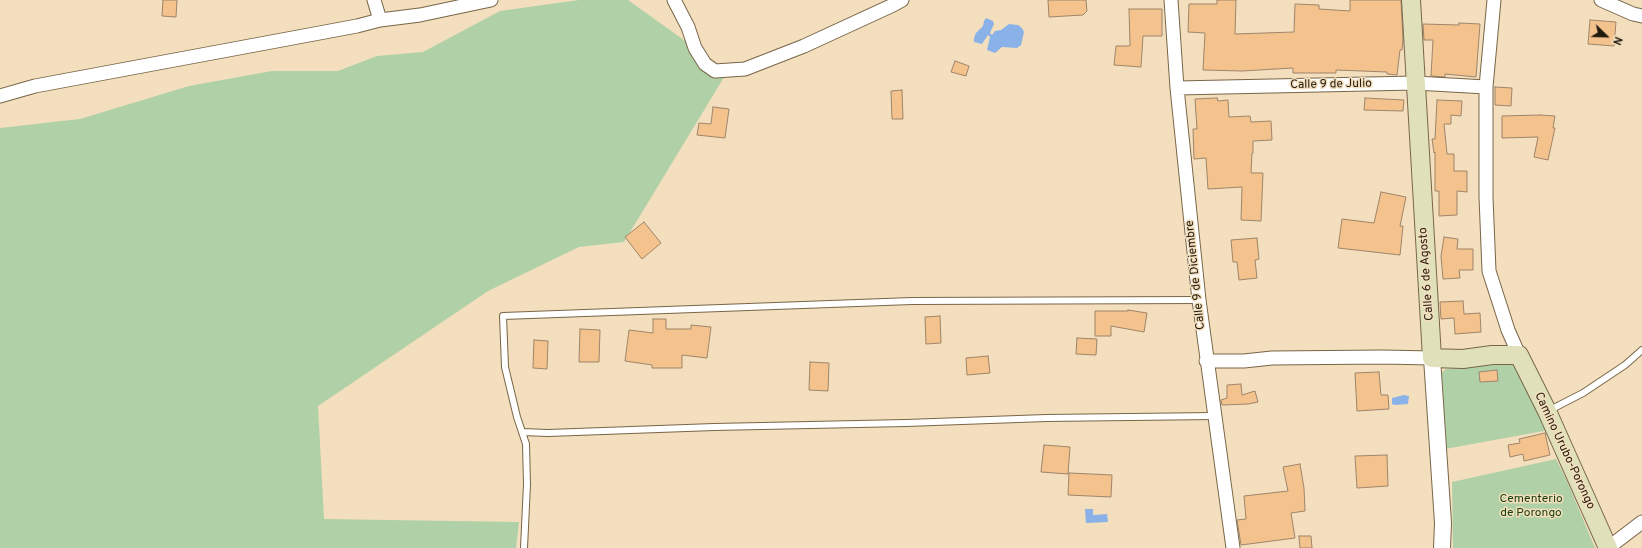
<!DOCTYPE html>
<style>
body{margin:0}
#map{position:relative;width:1642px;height:548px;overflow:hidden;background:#f3debd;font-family:Overpass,sans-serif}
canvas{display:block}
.north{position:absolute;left:1586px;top:16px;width:40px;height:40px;-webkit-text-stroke:3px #f3debd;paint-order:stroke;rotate:113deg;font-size:11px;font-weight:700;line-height:16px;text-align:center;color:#20190d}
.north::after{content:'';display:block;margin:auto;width:14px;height:18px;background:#20190d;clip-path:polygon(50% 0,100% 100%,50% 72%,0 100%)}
</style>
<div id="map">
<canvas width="1642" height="548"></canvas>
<div class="north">N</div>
</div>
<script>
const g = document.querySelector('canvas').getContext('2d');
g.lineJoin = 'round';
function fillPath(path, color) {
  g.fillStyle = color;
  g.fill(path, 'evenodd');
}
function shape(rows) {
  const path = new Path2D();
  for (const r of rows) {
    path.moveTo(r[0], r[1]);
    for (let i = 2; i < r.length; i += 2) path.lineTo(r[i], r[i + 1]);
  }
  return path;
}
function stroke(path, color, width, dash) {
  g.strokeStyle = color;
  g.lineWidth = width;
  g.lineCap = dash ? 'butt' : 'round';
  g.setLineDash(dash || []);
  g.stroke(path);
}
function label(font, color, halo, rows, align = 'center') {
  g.font = font + ' Overpass,sans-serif';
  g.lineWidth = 3;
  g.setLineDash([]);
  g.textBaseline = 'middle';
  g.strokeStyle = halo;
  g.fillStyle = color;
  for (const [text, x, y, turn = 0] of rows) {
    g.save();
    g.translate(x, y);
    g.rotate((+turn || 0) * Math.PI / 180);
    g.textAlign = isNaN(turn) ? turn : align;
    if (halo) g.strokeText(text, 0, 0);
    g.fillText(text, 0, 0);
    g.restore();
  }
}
const green = shape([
 [579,0,628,0,695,48,726,74,624,242,579,247,488,291,318,406,324,519,519,522,516,548,0,548,0,128,80,119,189,86,272,71,338,71,377,56,423,52,500,11],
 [1511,362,1518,366,1549,430,1445,449,1440,374,1446,369],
 [1556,459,1567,481,1595,548,1453,548,1452,482]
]);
const water = shape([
 [986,18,993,21,994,24,990,33,992,35,995,31,1001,30,1009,24,1018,25,1022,28,1024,32,1021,45,1017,48,1002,47,995,53,987,50,990,37,988,35,982,44,974,42,974,38,976,33,983,26,984,21],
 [1404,395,1409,396,1408,404,1395,405,1392,404,1392,398],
 [1085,509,1093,509,1093,515,1107,514,1108,522,1086,523]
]);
const building = shape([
 [163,0,177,0,176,17,162,16,163,0],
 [1048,0,1086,0,1087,11,1083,15,1049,17,1048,0],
 [1217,0,1236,0,1235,34,1294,32,1295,4,1319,5,1319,9,1350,11,1350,0,1401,0,1403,39,1402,50,1400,50,1397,75,1387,74,1387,72,1336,70,1336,73,1293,73,1293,68,1242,71,1203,70,1205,33,1188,32,1189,4,1217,4,1217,0],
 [1129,9,1162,9,1162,36,1143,36,1141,67,1114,65,1116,46,1130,46,1129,9],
 [1590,20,1616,22,1614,46,1588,44,1590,20],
 [1459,23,1480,24,1476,77,1445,74,1445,77,1431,76,1433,40,1424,40,1423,24,1459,25,1459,23],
 [955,61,969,66,966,76,951,72,955,61],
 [1495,87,1512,88,1511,106,1495,105,1495,87],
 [902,90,903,119,892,119,891,91,902,90],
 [1217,98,1218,101,1228,100,1229,117,1250,116,1251,122,1271,121,1272,140,1253,141,1253,153,1252,153,1251,173,1263,173,1261,221,1241,220,1242,187,1208,189,1206,158,1194,159,1193,129,1197,129,1195,99,1217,98],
 [1365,98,1404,100,1403,111,1364,110,1365,98],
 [1437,100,1462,101,1461,116,1451,115,1451,124,1444,124,1447,154,1454,154,1454,171,1467,171,1467,192,1457,191,1457,215,1439,216,1439,191,1435,191,1435,152,1434,153,1432,139,1435,139,1437,100],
 [713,107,729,109,725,138,697,135,699,123,711,124,713,107],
 [1540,115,1555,116,1553,128,1555,128,1548,160,1534,157,1538,137,1502,138,1502,116,1540,115],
 [1381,192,1406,197,1400,226,1403,226,1400,255,1338,248,1342,219,1374,223,1381,192],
 [644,222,661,243,642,259,625,237,644,222],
 [1444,237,1458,239,1457,249,1473,249,1473,270,1459,270,1460,278,1443,279,1441,256,1444,237],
 [1257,238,1259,259,1255,260,1257,278,1239,280,1237,262,1233,262,1231,240,1257,238],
 [1463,301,1464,314,1480,313,1481,332,1455,334,1454,318,1441,319,1440,302,1463,301],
 [1128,310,1147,313,1144,332,1111,326,1111,336,1095,336,1095,311,1128,311,1128,310],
 [940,316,941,343,926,344,925,317,940,316],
 [653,319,666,319,666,329,691,329,691,325,711,327,707,358,682,355,682,368,652,368,652,365,625,361,629,330,653,333,653,319],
 [580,329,600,330,599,362,579,362,580,329],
 [1077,338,1097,339,1096,355,1076,354,1077,338],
 [534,340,548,341,547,369,533,368,534,340],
 [988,356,990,373,967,375,966,358,988,356],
 [810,362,829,363,828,391,809,390,810,362],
 [1497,370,1498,381,1480,382,1479,372,1497,370],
 [1379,372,1381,395,1388,395,1389,409,1357,411,1355,373,1379,372],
 [1241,384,1242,395,1255,391,1258,402,1248,404,1222,405,1221,400,1227,398,1227,385,1241,384],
 [1545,433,1550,455,1524,461,1523,454,1510,457,1508,445,1520,443,1519,439,1545,433],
 [1044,445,1070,447,1068,474,1041,472,1044,445],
 [1387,455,1388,486,1357,488,1355,456,1387,455],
 [1300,464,1304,488,1305,511,1291,513,1295,538,1241,545,1237,520,1246,519,1244,496,1288,491,1283,467,1300,464],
 [1069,473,1112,475,1111,497,1068,495,1069,473],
 [1299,536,1311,536,1312,548,1300,548,1299,536]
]);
const service = shape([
 [1548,411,1583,393,1625,365,1642,350],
 [522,432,548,433,714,427,906,423,1046,418,1214,416],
 [524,548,527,484,526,444,517,417,505,367,503,316,912,301,1199,300]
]);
const minor = shape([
 [374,0,380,20],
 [674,0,688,27,695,48,705,64,715,71,745,69,804,46,893,5,902,0],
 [1171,0,1177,88,1199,300,1233,548],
 [1494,0,1486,87,1486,197,1489,271,1508,330,1519,355],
 [1601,0,1633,14,1642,16],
 [1177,88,1415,83,1486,87],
 [0,96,35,86,357,26,380,20,420,15,491,0],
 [1206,361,1244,361,1272,358,1383,357,1432,358],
 [1608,548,1642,522]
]);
const tertiary = shape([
 [1432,358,1443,523,1442,548]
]);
const secondary = shape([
 [1411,0,1432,358,1463,359,1492,355,1519,355,1547,411,1608,548]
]);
const streetNames = [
 ["Calle 9 de Julio",1331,85,-1],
 ["Calle 6 de Agosto",1427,274,-94],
 ["Calle 9 de Diciembre",1196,275,-96],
 ["Camino Urubo-Porongo",1564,451,65]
];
const parkNames = [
 ["Cementerio",1531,500],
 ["de Porongo",1531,514]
];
fillPath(green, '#b0d1a8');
fillPath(water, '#8ab2e8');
fillPath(building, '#f4c28d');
stroke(building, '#9e856a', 1);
stroke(service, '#786648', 8);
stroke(minor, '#786648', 15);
stroke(tertiary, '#786648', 18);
stroke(secondary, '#786648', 20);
stroke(service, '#fff', 6);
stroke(minor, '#fff', 13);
stroke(tertiary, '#fff', 16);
stroke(secondary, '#e0e0bb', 18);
label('12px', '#20190d', '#f3debd', streetNames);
label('12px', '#18420a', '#f3debd', parkNames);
</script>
